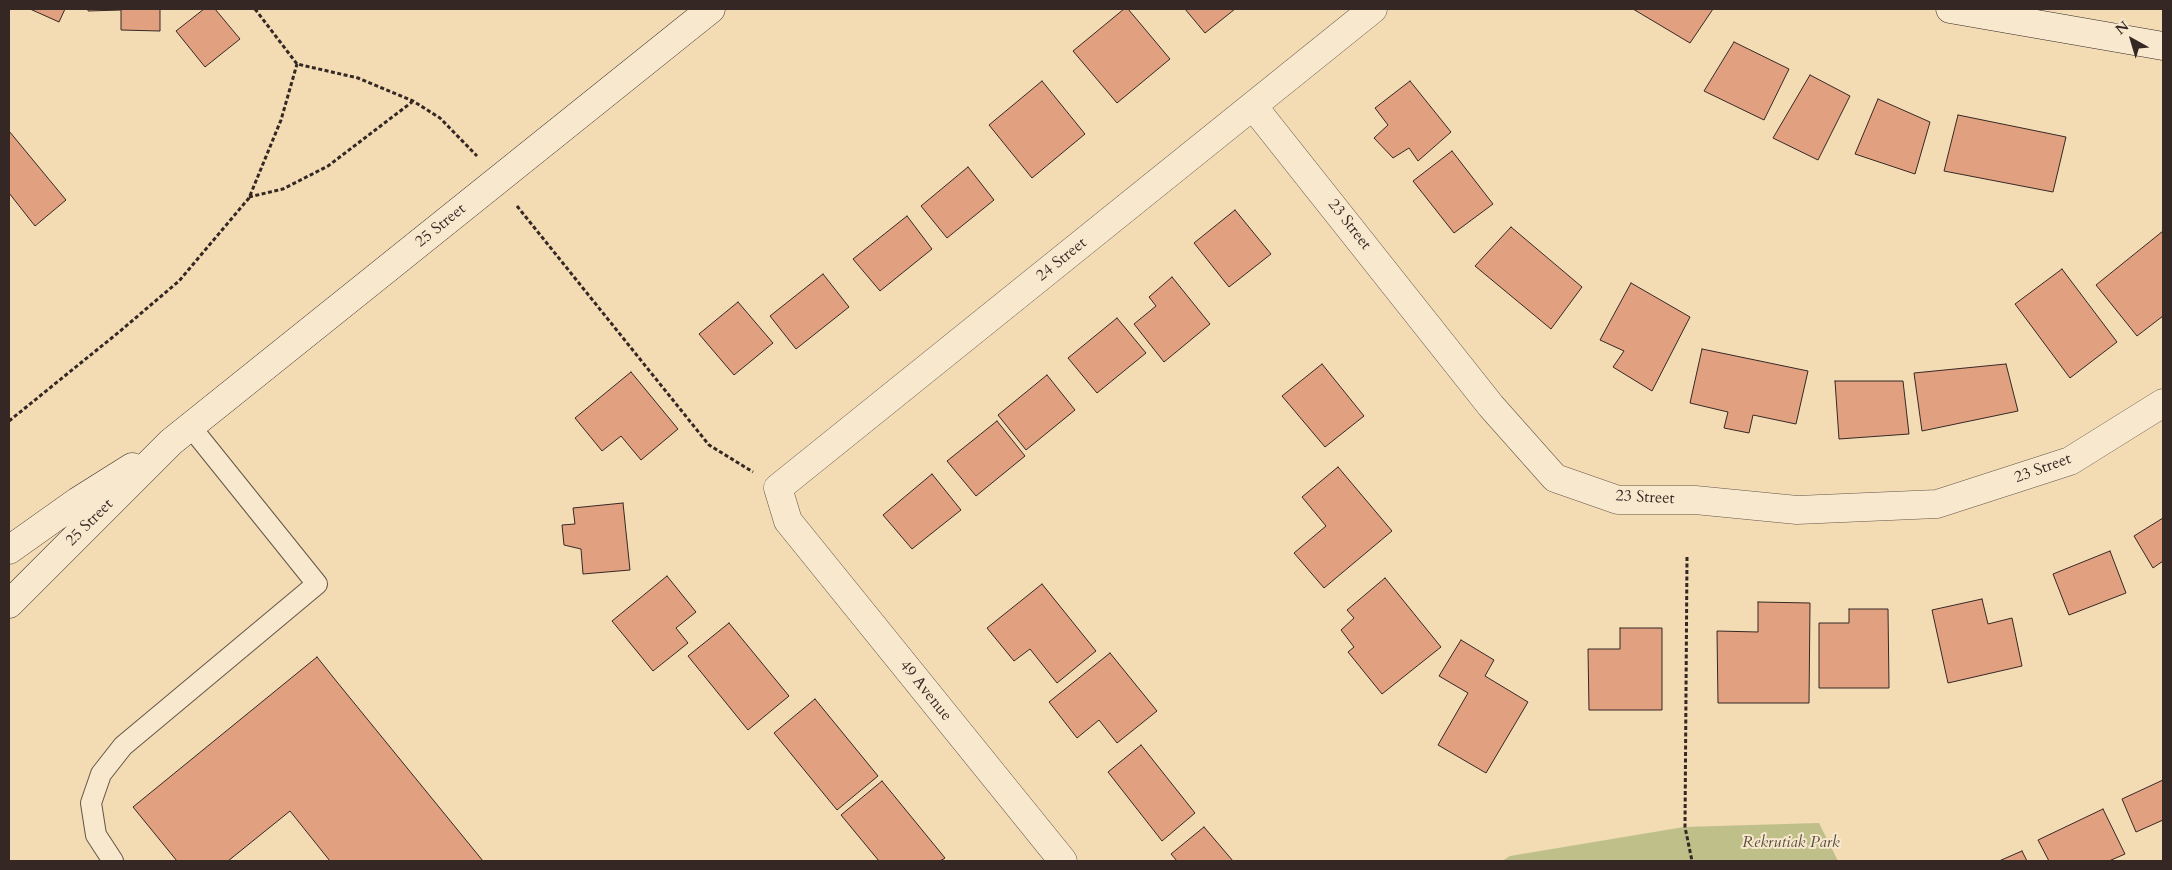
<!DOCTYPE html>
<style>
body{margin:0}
#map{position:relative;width:2172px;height:870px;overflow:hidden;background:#f3dbb4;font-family:Cardo,serif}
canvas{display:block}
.frame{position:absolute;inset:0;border:10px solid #352824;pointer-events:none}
.north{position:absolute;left:2107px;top:15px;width:50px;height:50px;-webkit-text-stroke:4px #f7e8ce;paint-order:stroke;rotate:321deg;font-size:14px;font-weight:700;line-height:20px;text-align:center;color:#352824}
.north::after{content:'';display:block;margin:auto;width:18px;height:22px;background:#352824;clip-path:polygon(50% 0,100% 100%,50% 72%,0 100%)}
</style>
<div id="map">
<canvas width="2172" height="870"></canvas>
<div class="frame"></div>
<div class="north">N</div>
</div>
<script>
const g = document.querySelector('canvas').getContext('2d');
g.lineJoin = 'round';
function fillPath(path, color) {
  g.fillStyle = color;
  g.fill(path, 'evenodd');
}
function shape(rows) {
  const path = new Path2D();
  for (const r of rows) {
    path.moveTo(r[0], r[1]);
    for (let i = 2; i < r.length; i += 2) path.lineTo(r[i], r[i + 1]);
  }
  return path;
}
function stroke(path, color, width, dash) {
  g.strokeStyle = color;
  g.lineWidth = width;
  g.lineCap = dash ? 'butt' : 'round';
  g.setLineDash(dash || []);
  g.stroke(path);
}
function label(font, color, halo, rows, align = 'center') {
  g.font = font + ' Cardo,serif';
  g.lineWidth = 4;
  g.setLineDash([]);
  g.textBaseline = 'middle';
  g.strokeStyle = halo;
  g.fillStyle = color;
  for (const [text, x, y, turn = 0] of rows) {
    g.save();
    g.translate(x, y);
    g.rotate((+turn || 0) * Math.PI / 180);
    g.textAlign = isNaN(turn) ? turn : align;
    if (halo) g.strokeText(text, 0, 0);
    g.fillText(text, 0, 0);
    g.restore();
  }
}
const green = shape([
 [1819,823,1838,861,1502,861,1510,856,1684,827]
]);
const building = shape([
 [30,9,65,9,59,22,30,9],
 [88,9,160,9,160,31,121,30,121,10,88,11,88,9],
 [204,9,215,9,240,39,205,67,176,31,204,9],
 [1124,9,1128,9,1170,59,1117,103,1073,51,1124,9],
 [1185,9,1235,9,1205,33,1185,9],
 [1633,9,1713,9,1690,43,1633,9],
 [1734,42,1789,69,1764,120,1704,91,1734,42],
 [1810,75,1850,96,1818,160,1773,138,1810,75],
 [1042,81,1085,134,1032,178,989,125,1042,81],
 [1410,81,1451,132,1418,161,1409,148,1393,158,1374,138,1388,125,1375,108,1410,81],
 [1878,99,1930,122,1915,174,1855,154,1878,99],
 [1958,115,2066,137,2053,192,1944,171,1958,115],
 [9,131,66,200,35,226,9,193,9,131],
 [1452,151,1493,204,1454,233,1413,181,1452,151],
 [968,167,994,200,947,238,921,206,968,167],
 [1235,210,1271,254,1229,287,1194,243,1235,210],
 [907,216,932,249,880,291,853,259,907,216],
 [1511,227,1582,287,1551,329,1475,266,1511,227],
 [2163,231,2163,316,2137,336,2096,285,2163,231],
 [2062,269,2117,342,2070,378,2015,304,2062,269],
 [823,274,849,307,796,349,770,316,823,274],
 [1172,277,1210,324,1164,362,1134,324,1156,306,1149,297,1172,277],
 [1631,283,1690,317,1652,391,1613,367,1624,351,1600,340,1631,283],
 [738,302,773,343,734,375,699,334,738,302],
 [1117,318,1146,353,1097,393,1068,358,1117,318],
 [1702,349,1808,371,1796,424,1753,415,1749,433,1724,428,1728,412,1690,403,1702,349],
 [1322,364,1364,416,1325,447,1282,396,1322,364],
 [2006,364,2018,411,1922,431,1914,373,2006,364],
 [631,372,678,429,641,460,621,436,602,451,575,418,631,372],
 [1047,375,1075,410,1026,450,998,415,1047,375],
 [1835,381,1903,381,1909,434,1839,439,1835,381],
 [997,421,1025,456,976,496,947,461,997,421],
 [1338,467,1392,531,1324,588,1294,553,1326,526,1302,497,1338,467],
 [932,474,961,510,912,549,883,515,932,474],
 [623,503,630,570,583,574,581,549,564,545,562,525,575,524,573,508,623,503],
 [2163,518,2163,561,2153,568,2134,536,2163,518],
 [2110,551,2126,593,2069,615,2053,574,2110,551],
 [667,576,696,612,676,628,688,643,653,671,612,621,667,576],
 [1385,578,1441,647,1382,694,1348,652,1354,647,1341,630,1354,618,1347,610,1385,578],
 [1042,584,1096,651,1057,683,1030,649,1014,661,987,628,1042,584],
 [1982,599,1988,624,2012,618,2022,666,1948,683,1932,610,1982,599],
 [1758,602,1810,603,1809,703,1718,703,1717,631,1758,632,1758,602],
 [1849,609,1888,609,1889,688,1819,688,1819,623,1849,623,1849,609],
 [729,623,789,696,748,730,688,656,729,623],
 [1620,628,1662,628,1662,710,1589,710,1588,649,1620,649,1620,628],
 [1461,640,1494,660,1485,676,1528,702,1486,773,1438,745,1468,693,1439,676,1461,640],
 [1110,653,1157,711,1117,743,1099,720,1077,738,1049,702,1110,653],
 [317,657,337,682,483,861,330,861,290,811,228,861,177,861,133,807,317,657],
 [815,699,878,776,837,810,774,733,815,699],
 [1141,745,1195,813,1162,841,1108,772,1141,745],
 [2163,780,2163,820,2136,832,2122,799,2163,780],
 [882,781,945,858,940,861,879,861,841,815,882,781],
 [2103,809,2125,854,2109,861,2049,861,2038,840,2103,809],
 [1204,827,1233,861,1177,861,1171,854,1204,827],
 [2022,851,2027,861,1999,861,2022,851]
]);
const path = shape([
 [255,9,297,64,358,78,413,101,440,118,477,156],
 [249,197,283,189,328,166,412,102],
 [517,206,709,445,753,472],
 [9,421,119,332,179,281,249,198,281,120,297,64],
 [1687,557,1685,827,1692,861]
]);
const lane = shape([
 [113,861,96,835,91,803,101,774,123,746,317,584,190,426]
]);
const street = shape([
 [1253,106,1491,406,1555,478,1618,500,1695,500,1797,510,1937,504,2070,461,2163,403],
 [1063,861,788,521,778,488,1373,9]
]);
const secondary = shape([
 [1950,9,2163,46],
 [9,550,78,501,132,467],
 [9,604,171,442,711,9]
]);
const streetNames = [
 ["23 Street",1349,225,52],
 ["25 Street",441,226,-39],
 ["24 Street",1062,260,-39],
 ["23 Street",2043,469,-20],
 ["23 Street",1645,498,3],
 ["25 Street",90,523,-45],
 ["49 Avenue",925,691,51]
];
const parkNames = [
 ["Rekrutiak Park",1791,843]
];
fillPath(green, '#bfbf8a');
fillPath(building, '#e1a181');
stroke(building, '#352824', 1);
stroke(lane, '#645548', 22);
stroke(street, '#645548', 29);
stroke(secondary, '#352824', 29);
stroke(path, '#352824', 3, [4, 2.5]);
stroke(lane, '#f7e8ce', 20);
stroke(street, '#f7e8ce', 28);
stroke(secondary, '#f7e8ce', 28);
label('16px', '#352824', '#f7e8ce', streetNames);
label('italic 16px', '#584e3e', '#f7e8ce', parkNames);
</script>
